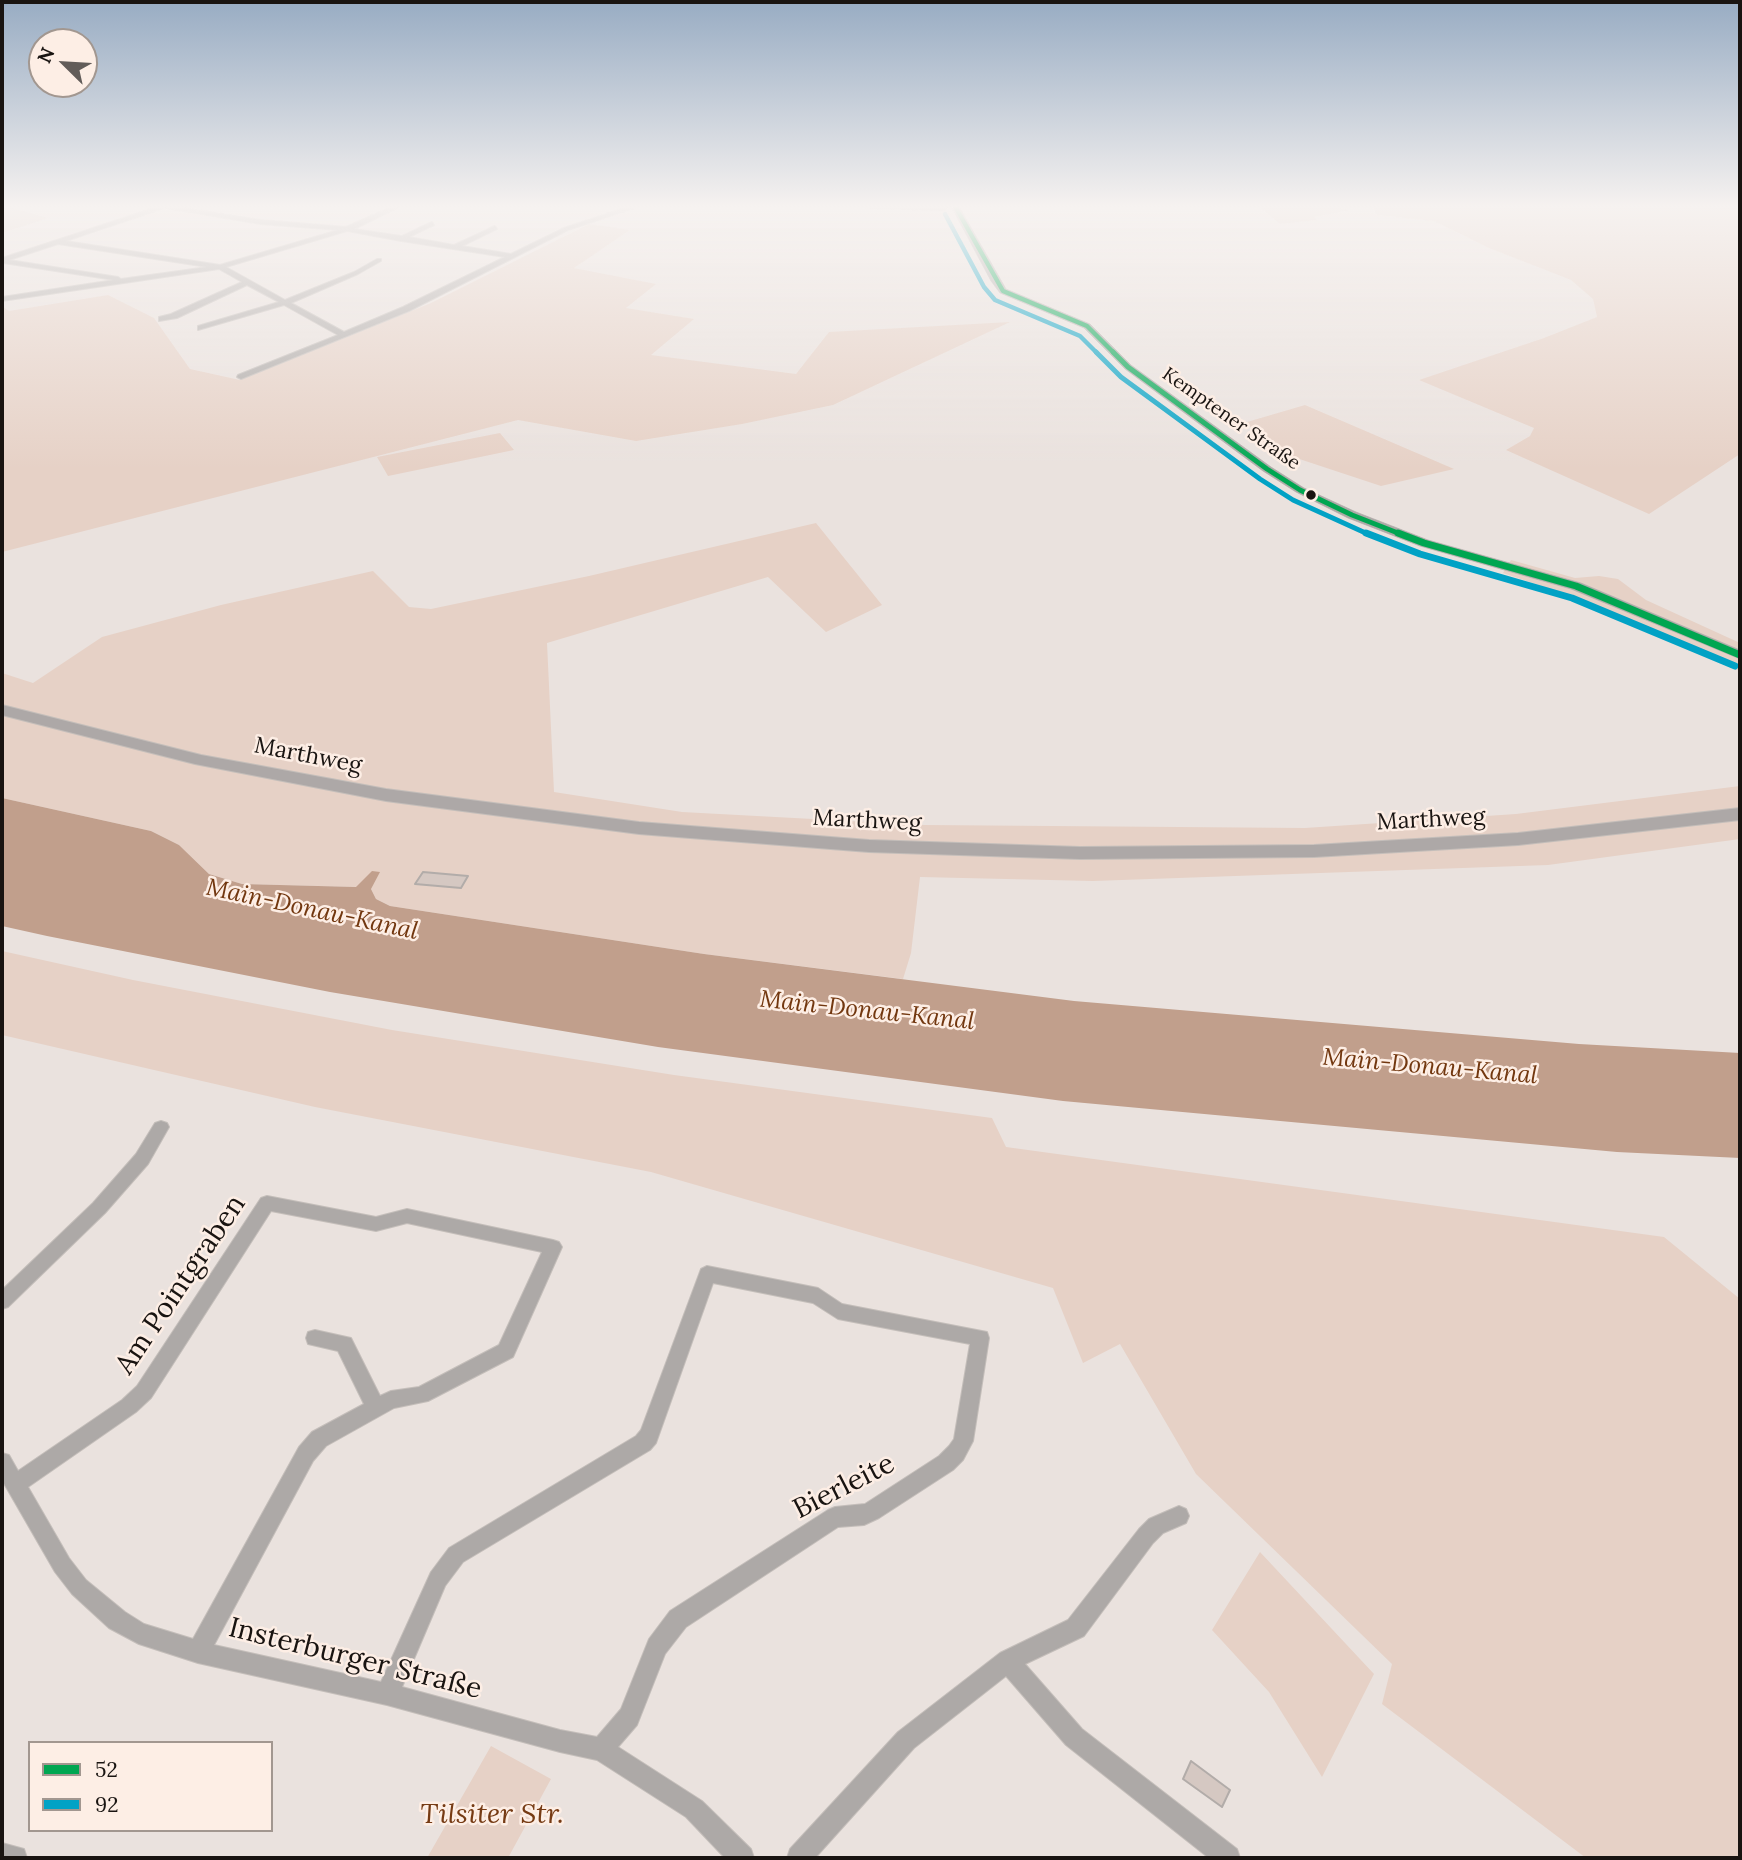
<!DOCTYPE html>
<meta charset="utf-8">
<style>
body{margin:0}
#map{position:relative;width:1742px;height:1860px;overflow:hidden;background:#eae2de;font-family:Lora,serif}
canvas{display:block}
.frame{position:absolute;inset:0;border:4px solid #191411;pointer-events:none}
.legend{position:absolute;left:28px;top:1741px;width:245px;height:91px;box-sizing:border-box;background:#fdeee5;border:2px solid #a29790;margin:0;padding:9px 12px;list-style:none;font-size:21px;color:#191411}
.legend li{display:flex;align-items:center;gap:14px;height:35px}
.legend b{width:35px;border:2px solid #a29790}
.north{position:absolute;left:28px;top:28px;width:70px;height:70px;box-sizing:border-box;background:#fdeee5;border:2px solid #a29790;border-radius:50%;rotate:294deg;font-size:19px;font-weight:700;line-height:28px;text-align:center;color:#191411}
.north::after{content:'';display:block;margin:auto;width:24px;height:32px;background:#625c59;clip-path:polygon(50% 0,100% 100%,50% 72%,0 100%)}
</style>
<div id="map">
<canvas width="1742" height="1860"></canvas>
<div class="frame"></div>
<ul class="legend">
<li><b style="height:9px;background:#00a651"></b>52</li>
<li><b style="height:9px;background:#01a2c5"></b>92</li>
</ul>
<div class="north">N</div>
</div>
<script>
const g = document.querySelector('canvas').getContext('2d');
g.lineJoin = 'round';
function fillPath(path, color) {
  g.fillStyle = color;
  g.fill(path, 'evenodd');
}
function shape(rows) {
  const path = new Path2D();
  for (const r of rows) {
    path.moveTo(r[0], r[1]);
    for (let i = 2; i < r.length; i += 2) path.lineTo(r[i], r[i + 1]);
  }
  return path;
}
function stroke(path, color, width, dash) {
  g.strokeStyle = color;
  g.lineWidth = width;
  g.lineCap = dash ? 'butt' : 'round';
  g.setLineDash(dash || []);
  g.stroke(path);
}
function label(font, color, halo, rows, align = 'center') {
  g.font = font + ' Lora,serif';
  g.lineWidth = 5;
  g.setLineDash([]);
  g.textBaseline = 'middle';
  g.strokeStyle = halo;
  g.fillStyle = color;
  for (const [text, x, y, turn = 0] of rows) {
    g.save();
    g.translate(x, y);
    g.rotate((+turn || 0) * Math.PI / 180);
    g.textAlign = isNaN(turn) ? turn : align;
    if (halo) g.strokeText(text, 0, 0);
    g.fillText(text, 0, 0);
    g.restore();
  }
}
const green = shape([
 [2,208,13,208,48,218,2,233],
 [1261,208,1340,208,1350,210,1314,217,1317,220,1280,224],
 [1373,208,1740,208,1740,454,1649,514,1506,450,1530,436,1534,428,1419,380,1544,338,1597,317,1593,299,1571,280,1489,248,1434,221,1377,215],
 [589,224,630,230,574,268,656,284,626,308,694,319,651,355,796,374,829,332,1010,322,833,405,742,424,636,441,518,420,2,552,2,306,9,311,108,295,154,318,190,369,240,380,431,303],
 [1305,405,1454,469,1381,486,1266,448,1247,422],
 [500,433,514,450,388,476,377,457],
 [816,523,882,605,826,632,768,577,547,643,554,792,682,812,925,825,1305,828,1516,814,1740,786,1740,839,1548,865,1093,881,920,877,911,953,903,979,704,954,390,906,376,899,371,889,357,887,242,884,209,874,179,845,151,831,2,798,2,673,33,683,102,637,221,605,373,571,409,607,431,609,589,576],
 [1511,560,1575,578,1599,576,1618,579,1646,600,1740,643,1740,671,1565,594,1503,573],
 [2,951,133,980,392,1030,674,1075,992,1118,1006,1147,1664,1237,1740,1299,1740,1858,1586,1858,1382,1704,1392,1664,1196,1474,1120,1344,1083,1363,1053,1288,651,1172,315,1107,2,1035],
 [1260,1552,1374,1674,1322,1777,1269,1692,1212,1630],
 [491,1746,551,1779,508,1858,427,1858]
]);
const water = shape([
 [2,798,151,831,179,845,209,874,242,884,356,887,372,871,380,872,371,889,376,899,390,906,704,954,1074,1001,1579,1044,1740,1053,1740,1158,1617,1152,1063,1101,658,1047,330,992,47,936,2,926]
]);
const building = shape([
 [423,872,468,876,461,888,415,884,423,872],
 [1191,1761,1230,1790,1222,1807,1183,1779,1191,1761]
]);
const minor = shape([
 [154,208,164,208,66,241,220,265,338,230,261,224,166,208,183,208,261,220,346,227,389,208,397,208,354,229,402,236,432,222,434,225,409,237,454,245,495,226,497,229,462,246,511,254,564,228,624,208,634,208,568,230,409,311,241,379,237,377,238,375,338,335,284,305,198,330,198,326,279,302,247,285,177,318,159,321,159,317,171,314,242,282,219,269,2,301,2,297,114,280,3,263,2,258,154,208],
 [347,231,401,241,505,257,403,307,344,332,291,303,358,274,381,261,381,259,377,259,354,272,285,300,226,267,347,231],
 [58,244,207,267,121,279,118,277,9,260,58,244],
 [871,208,947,208,944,210,871,208],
 [161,1121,167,1123,169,1127,148,1164,105,1213,8,1307,2,1309,2,1290,93,1203,136,1154,155,1123,161,1121],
 [267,1196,376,1217,407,1209,553,1240,559,1242,562,1247,513,1357,428,1401,394,1408,326,1446,313,1461,214,1645,381,1682,431,1572,449,1548,636,1436,641,1430,701,1269,707,1266,818,1288,842,1304,987,1332,989,1338,973,1441,963,1460,953,1470,879,1518,864,1525,838,1527,686,1627,665,1654,637,1725,618,1747,702,1801,751,1849,754,1858,725,1858,686,1817,597,1760,560,1752,387,1705,198,1663,139,1644,109,1628,72,1594,55,1572,2,1480,2,1453,9,1455,18,1471,122,1400,137,1386,261,1198,267,1196],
 [271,1211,376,1231,407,1223,542,1252,499,1345,419,1387,391,1391,380,1396,351,1338,315,1330,308,1332,306,1338,308,1344,338,1351,364,1404,312,1432,299,1447,193,1639,144,1624,125,1612,86,1580,69,1558,28,1487,136,1412,151,1398,271,1211],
 [713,1283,813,1303,838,1319,970,1344,954,1439,949,1446,939,1456,865,1504,835,1507,828,1510,670,1611,649,1639,621,1709,597,1737,560,1730,402,1687,445,1586,463,1562,650,1450,656,1443,713,1283],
 [1179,1506,1186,1509,1189,1516,1186,1523,1163,1533,1153,1543,1084,1636,1025,1664,1082,1729,1237,1849,1240,1858,1209,1858,1066,1745,1006,1676,914,1748,815,1858,787,1858,790,1849,898,1732,1000,1653,1068,1620,1139,1529,1149,1519,1179,1506],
 [2,1843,24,1849,27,1858,2,1858,2,1843]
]);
const tertiary = shape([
 [952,208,960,208,1006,289,1090,324,1131,365,1271,467,1304,488,1356,512,1428,540,1581,583,1740,650,1740,659,1571,589,1420,546,1348,518,1296,492,1263,471,1125,369,1084,328,1000,293,991,281,952,208]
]);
const secondary = shape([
 [2,705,201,755,386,789,639,822,869,840,1080,847,1314,845,1518,833,1740,808,1740,820,1518,845,1314,857,1080,859,869,852,639,834,386,801,195,764,2,715,2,705]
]);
const bus1Far2 = shape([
 [956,208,1003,291,1087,326,1114,353]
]);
const bus1Far1 = shape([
 [1113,352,1128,367,1267,469,1300,490,1352,515,1403,535]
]);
const bus1 = shape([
 [1398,533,1424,543,1576,586,1740,655]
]);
const bus2Far2 = shape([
 [945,214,984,287,995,300,1080,336,1097,353]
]);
const bus2Far1 = shape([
 [1096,352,1121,377,1260,479,1293,500,1370,535]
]);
const bus2 = shape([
 [1366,533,1420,554,1572,598,1735,666]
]);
const markers = [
 [1311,495,6,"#191411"]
];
const farStreetnames = [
 ["Kemptener Straße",1231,419,35]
];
const streetNames = [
 ["Marthweg",308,756,11],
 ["Marthweg",1431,820,-3],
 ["Marthweg",867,821,3]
];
const waterNames = [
 ["Main-Donau-Kanal",312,910,12],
 ["Main-Donau-Kanal",867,1011,6],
 ["Main-Donau-Kanal",1430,1067,5]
];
const nearStreetnames = [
 ["Am Pointgraben",181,1285,-56],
 ["Bierleite",844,1487,-27],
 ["Insterburger Straße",355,1659,14]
];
const nearParknames = [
 ["Tilsiter Str.",492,1815]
];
fillPath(green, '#e6d1c6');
fillPath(water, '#c19f8c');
fillPath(building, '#d5c8c2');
stroke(building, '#b2aca9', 2);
stroke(minor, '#c4beba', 2);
stroke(tertiary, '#c4beba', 1);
stroke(secondary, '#c4beba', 2);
fillPath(minor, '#ada9a7');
fillPath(tertiary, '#ada9a7');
fillPath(secondary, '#ada8a7');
stroke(bus1Far2, '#00a651', 4.5);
stroke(bus1Far1, '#00a651', 5);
stroke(bus1, '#00a651', 7);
stroke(bus2Far2, '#01a2c5', 4.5);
stroke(bus2Far1, '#01a2c5', 5);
stroke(bus2, '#01a2c5', 7);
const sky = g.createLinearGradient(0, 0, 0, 469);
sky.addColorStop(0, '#98acc3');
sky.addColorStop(0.44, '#f6f2f0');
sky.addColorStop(1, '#f6f2f000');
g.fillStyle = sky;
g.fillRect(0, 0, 1742, 469);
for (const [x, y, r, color] of markers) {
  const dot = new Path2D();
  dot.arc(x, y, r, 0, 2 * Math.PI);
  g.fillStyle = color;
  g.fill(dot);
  stroke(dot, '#fdeee5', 2.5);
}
label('19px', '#191411', '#fdeee5', farStreetnames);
label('23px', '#191411', '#fdeee5', streetNames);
label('italic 24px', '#72370f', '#fdeee5', waterNames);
label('28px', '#191411', '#fdeee5', nearStreetnames);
label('italic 28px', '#763b14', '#fdeee5', nearParknames);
</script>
